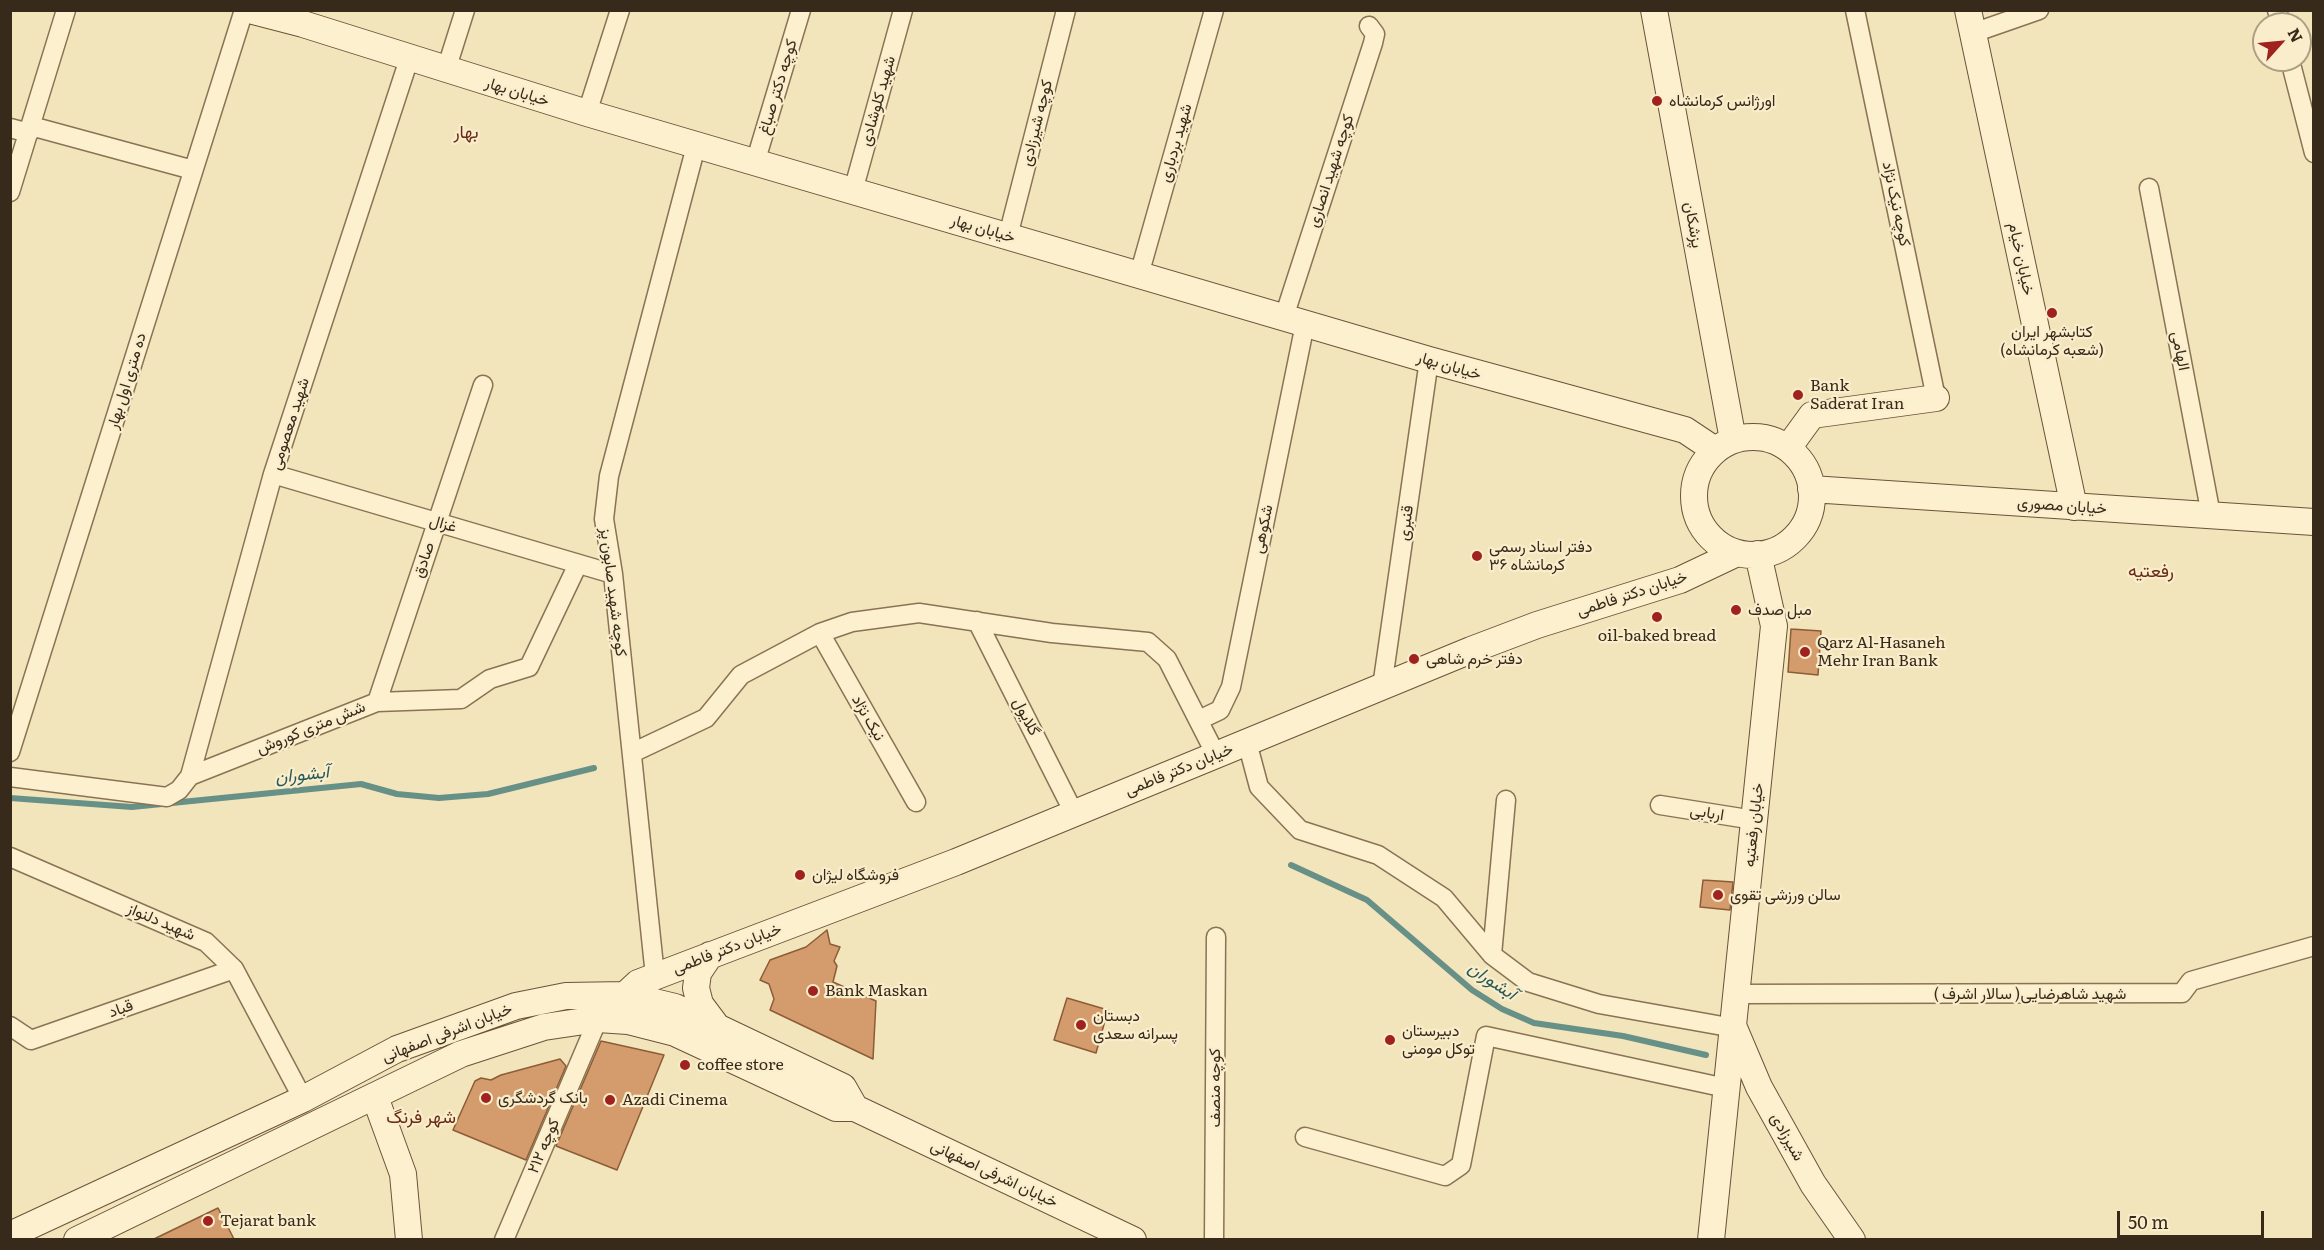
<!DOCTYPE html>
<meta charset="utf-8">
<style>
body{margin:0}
#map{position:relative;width:2324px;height:1250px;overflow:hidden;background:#f2e4bb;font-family:Literata,serif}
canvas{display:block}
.frame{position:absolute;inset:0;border:12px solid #382a1a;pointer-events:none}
.north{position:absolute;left:2252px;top:12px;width:60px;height:60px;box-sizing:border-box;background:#f9edcb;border:2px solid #ac9f84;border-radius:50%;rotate:63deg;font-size:16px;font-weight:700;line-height:24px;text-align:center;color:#382a1a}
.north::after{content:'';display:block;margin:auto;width:21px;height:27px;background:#9f221e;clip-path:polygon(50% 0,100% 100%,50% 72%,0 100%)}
.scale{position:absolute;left:2117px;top:1211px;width:147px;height:27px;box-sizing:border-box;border:3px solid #382a1a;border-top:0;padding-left:8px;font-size:18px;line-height:21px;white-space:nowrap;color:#382a1a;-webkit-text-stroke:4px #f9edcb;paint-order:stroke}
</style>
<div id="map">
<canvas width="2324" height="1250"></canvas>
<div class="frame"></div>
<div class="north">N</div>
<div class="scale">50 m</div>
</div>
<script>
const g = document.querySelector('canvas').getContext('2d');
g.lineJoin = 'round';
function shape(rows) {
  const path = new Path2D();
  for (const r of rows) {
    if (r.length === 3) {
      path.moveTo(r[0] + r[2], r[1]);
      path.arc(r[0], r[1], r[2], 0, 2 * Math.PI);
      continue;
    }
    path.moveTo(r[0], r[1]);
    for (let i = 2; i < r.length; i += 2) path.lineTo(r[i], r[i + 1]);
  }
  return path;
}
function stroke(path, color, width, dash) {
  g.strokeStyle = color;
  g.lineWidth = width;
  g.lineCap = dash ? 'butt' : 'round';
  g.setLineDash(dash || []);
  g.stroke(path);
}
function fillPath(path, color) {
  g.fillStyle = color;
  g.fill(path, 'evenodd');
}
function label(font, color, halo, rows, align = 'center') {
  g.font = font + ' Literata,Vazirmatn,serif';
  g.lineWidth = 4.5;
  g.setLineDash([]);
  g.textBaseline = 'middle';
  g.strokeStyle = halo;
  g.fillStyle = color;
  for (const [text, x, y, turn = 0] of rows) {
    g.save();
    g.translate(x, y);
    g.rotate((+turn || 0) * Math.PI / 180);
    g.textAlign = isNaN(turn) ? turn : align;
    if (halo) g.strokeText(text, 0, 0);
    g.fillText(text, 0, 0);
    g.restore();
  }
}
const stream = shape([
 [10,798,132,807,361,784,397,794,439,798,488,794,594,768],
 [1291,865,1367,900,1472,990,1502,1009,1534,1023,1623,1036,1706,1055]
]);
const building = shape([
 [1791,629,1821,631,1818,675,1788,672,1791,629],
 [1703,880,1733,882,1730,910,1700,907,1703,880],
 [827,930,830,944,840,947,834,961,837,966,833,982,876,1001,873,1059,770,1010,774,999,769,984,760,980,770,960,806,947,827,930],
 [1067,998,1108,1010,1096,1053,1054,1040,1067,998],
 [601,1041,664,1055,617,1170,556,1146,601,1041],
 [560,1059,566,1066,526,1160,453,1130,475,1081,481,1078,491,1080,501,1075,560,1059],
 [218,1208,234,1239,154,1239,218,1208]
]);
const street = shape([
 [1855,10,1936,398],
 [2277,10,2281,24],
 [1973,33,2039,10],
 [2290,60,2314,153],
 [446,70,465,10],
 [587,113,620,10],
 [31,126,193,170],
 [10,128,29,133],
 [755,163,801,10],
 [2149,188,2211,515],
 [853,191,903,10],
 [10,192,66,10],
 [1008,236,1066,10],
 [1139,275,1214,10],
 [1284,317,1373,43,1375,34,1369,26],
 [273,474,613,574],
 [977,621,1074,813],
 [820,633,916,802],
 [1382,687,1429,360],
 [377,702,483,385],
 [1199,720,1220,710,1231,687,1305,324],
 [1247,742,1259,787,1300,830,1378,855,1444,898,1492,955],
 [10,752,244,10],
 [632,753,706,718,741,675,820,633,852,622,919,613,1052,633,1148,642,1167,659,1216,755],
 [190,776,377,702,461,699,490,679,529,667,578,564],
 [10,777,167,797,179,790,190,776,273,474,409,59],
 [1506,800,1492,955,1528,982,1599,1004,1734,1028],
 [1660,805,1754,820],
 [10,857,206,942,234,969,303,1099],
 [655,976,613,574,604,519,609,476,696,146],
 [1737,994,2182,993,2191,981,2314,946],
 [10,1026,31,1040,234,969],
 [1305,1137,1445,1176,1461,1165,1486,1036,1726,1088],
 [504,1240,598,1019],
 [1214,1240,1216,937]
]);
const secondary = shape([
 [249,10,303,24,587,113,1429,360,1685,430,1715,450],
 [1654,10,1733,440],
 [1968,10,2074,507],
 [1753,496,59],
 [1788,448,1812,415,1936,398],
 [1811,489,2314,522],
 [710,955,698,973,696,988,700,1004,715,1024],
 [625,995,638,983,956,862,1471,650,1537,625,1680,580,1737,553],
 [1734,1028,1759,1087,1813,1184,1852,1240],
 [375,1097,403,1174,409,1240],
 [10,1235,303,1099,397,1049,516,1006,566,996,625,995,675,1007,843,1087,855,1108],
 [77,1240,461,1054,544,1027,598,1019,628,1021,675,1033,836,1108,855,1108,1133,1240],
 [1711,1240,1774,626,1758,554]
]);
const markers = [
 [1657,101,6,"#9f221e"],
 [2052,313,6,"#9f221e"],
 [1798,395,6,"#9f221e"],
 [1477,556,6,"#9f221e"],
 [1736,610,6,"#9f221e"],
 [1657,617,6,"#9f221e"],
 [1805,652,6,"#9f221e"],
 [1414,659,6,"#9f221e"],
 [800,875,6,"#9f221e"],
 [1718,895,6,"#9f221e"],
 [813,991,6,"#9f221e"],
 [1081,1025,6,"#9f221e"],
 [1390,1040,6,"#9f221e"],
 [685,1065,6,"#9f221e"],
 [486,1098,6,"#9f221e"],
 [610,1100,6,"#9f221e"],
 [208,1221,6,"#9f221e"]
];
const streetNames = [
 ["کوچه دکتر صباغ",778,87,-73],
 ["خیابان بهار",517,92,17],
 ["شهید کلوشادی",878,101,-74],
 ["کوچه شیرزادی",1037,123,-76],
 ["شهید بردباری",1176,143,-74],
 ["کوچه شهید انصاری",1331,171,-72],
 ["کوچه نیک نژاد",1896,204,78],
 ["پزشکان",1693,225,80],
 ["خیابان بهار",983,229,16],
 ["خیابان خیام",2021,259,78],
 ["الهامی",2180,351,79],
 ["خیابان بهار",1449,366,16],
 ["ده متری اول بهار",127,381,-73],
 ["شهید معصومی",290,424,-72],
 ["خیابان مصوری",2062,506,4],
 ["قنبری",1406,523,-82],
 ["غزال",443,524,16],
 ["شکوهی",1263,529,-78],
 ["صادق",424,560,-71],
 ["کوچه شهید صابون پز",613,592,83],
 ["خیابان دکتر فاطمی",1632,594,-18],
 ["گلایول",1026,717,63],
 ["نیک نژاد",868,718,60],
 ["شش متری کوروش",311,728,-22],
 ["خیابان دکتر فاطمی",1179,770,-22],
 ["اربابی",1707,813,9],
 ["خیابان رفعتیه",1754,825,-84],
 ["شهید دلنواز",161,922,23],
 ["خیابان دکتر فاطمی",727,949,-21],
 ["شهید شاهرضایی( سالار اشرف )",2030,994],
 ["قباد",121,1009,-19],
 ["خیابان اشرفی اصفهانی",447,1033,-21],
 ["کوچه منصف",1215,1088,-90],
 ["شیرزادی",1787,1137,61],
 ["کوچه ۲۱۲",544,1146,-67],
 ["خیابان اشرفی اصفهانی",994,1174,25]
];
const poiNames = [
 ["اورژانس کرمانشاه",1669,101],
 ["کتابشهر ایران",2052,332,"center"],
 ["(شعبه کرمانشاه)",2052,350,"center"],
 ["Bank",1810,386],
 ["Saderat Iran",1810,404],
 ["دفتر اسناد رسمی",1489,547],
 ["۳۶ کرمانشاه",1489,565],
 ["مبل صدف",1748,610],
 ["oil-baked bread",1657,636,"center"],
 ["Qarz Al-Hasaneh",1817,643],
 ["Mehr Iran Bank",1817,661],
 ["دفتر خرم شاهی",1426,659],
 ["فروشگاه لیژان",812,875],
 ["سالن ورزشی تقوی",1730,895],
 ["Bank Maskan",825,991],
 ["دبستان",1093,1016],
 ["پسرانه سعدی",1093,1034],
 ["دبیرستان",1402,1031],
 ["توکل مومنی",1402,1049],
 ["coffee store",697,1065],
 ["بانک گردشگری",498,1098],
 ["Azadi Cinema",622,1100],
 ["Tejarat bank",220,1221]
];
const neighbourhoodNames = [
 ["بهار",466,133],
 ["رفعتیه",2151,572],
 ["شهر فرنگ",421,1118]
];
const waterNames = [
 ["آبشوران",302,775,-6],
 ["آبشوران",1492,981,34]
];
stroke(stream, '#679087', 6);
fillPath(building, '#d49c6d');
stroke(building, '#8c5c37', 1.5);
stroke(street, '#8a7353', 21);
stroke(secondary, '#6c5337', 28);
stroke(street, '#fcf0cf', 18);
stroke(secondary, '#fcf0cf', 26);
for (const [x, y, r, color] of markers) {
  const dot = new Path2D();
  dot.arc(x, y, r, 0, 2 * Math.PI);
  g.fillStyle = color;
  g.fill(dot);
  stroke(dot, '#f9edcb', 2);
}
label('16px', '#382a1a', '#f9edcb', streetNames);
label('16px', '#382a1a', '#f9edcb', poiNames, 'left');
label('18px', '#692a15', '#f9edcb', neighbourhoodNames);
label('italic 18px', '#275958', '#f9edcb', waterNames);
</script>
